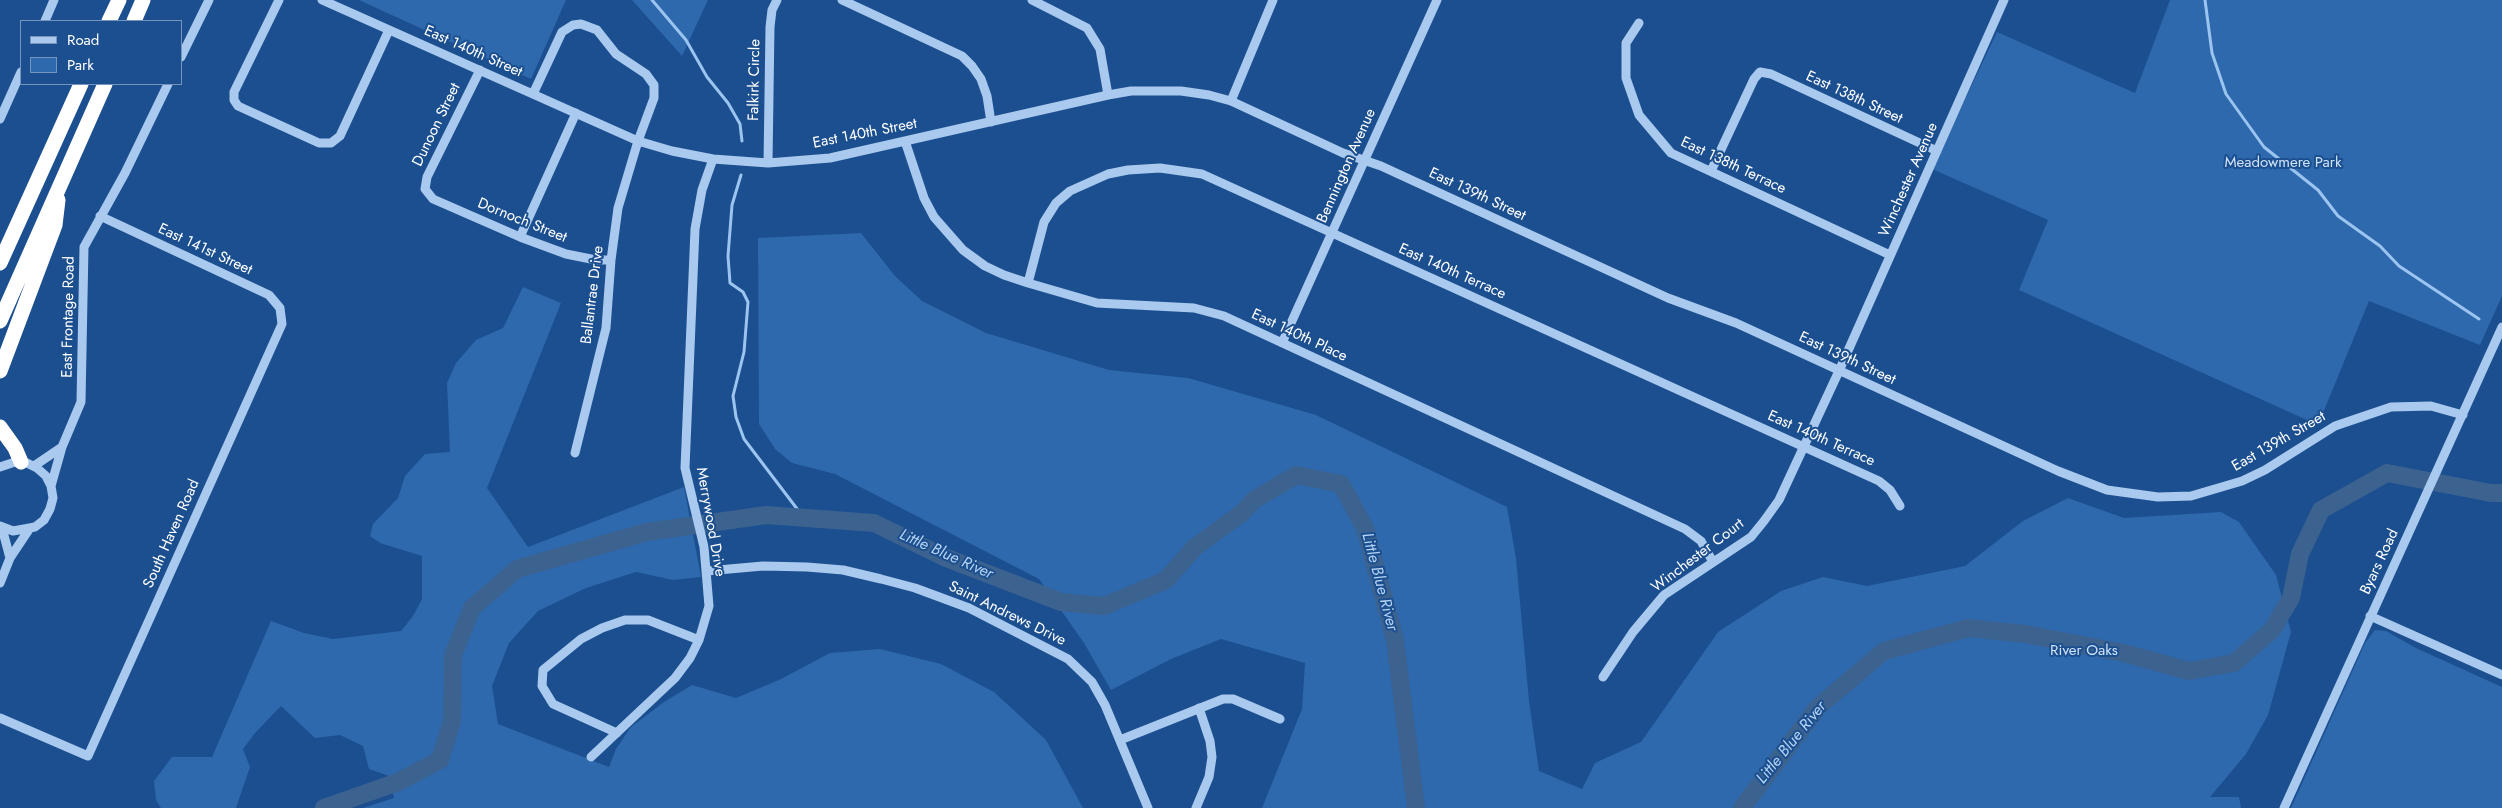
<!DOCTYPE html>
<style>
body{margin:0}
#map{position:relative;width:2502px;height:808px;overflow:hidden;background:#1b4f8f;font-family:Jost,sans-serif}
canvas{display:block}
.legend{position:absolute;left:20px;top:20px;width:162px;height:65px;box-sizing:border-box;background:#1b4f8f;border:1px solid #7695bc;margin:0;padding:6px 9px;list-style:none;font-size:15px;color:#fff}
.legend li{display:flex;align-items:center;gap:10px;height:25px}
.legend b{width:25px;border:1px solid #7695bc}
</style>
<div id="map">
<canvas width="2502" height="808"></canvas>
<ul class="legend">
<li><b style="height:6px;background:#a9c9ee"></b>Road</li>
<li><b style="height:14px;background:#2e69ad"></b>Park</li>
</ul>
</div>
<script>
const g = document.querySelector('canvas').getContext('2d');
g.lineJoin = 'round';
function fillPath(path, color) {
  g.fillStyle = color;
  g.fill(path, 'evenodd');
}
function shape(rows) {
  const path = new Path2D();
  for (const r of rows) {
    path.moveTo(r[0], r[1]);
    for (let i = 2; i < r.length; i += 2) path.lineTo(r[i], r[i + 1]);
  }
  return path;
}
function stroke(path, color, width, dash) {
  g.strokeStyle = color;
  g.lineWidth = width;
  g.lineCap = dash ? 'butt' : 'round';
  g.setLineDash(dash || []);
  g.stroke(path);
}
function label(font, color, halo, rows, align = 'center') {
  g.font = font + ' Jost,sans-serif';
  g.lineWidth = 4;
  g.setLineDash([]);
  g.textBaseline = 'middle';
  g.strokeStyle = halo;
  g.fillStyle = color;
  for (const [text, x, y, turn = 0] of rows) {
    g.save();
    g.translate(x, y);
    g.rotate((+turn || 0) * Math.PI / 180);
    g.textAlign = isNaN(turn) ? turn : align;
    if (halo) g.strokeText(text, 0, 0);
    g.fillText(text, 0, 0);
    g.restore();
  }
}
const green = shape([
 [359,0,566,0,531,79],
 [632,0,708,0,682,56],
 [2170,0,2502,0,2502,296,2480,345,2369,301,2318,425,2019,290,2048,220,1932,169,1997,32,2135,93],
 [861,233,895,276,922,301,986,333,1109,370,1188,378,1316,415,1507,507,1516,558,1529,701,1539,771,1582,789,1595,763,1641,742,1718,632,1781,591,1823,577,1867,586,1965,566,2023,521,2068,498,2124,518,2221,512,2239,522,2276,575,2291,632,2268,715,2246,754,2210,797,2239,797,2241,808,1262,808,1302,709,1305,663,1221,639,1171,659,1111,690,1084,643,1039,579,835,474,792,463,775,449,759,424,758,238],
 [523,287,561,303,487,488,528,547,684,487,701,577,673,580,636,572,586,588,538,611,509,643,492,686,498,724,609,767,616,749,631,727,664,702,692,685,736,698,781,679,830,653,880,649,941,664,994,692,1046,740,1083,808,363,808,394,798,389,776,369,769,363,746,340,735,315,738,281,706,255,733,243,749,250,767,236,808,161,808,156,800,154,781,172,757,212,757,271,621,304,633,333,639,401,631,413,616,422,599,422,556,380,543,370,536,373,524,398,498,405,476,425,454,450,452,447,383,456,363,476,340,503,328],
 [2375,630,2386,631,2416,648,2502,687,2502,808,2291,808,2365,643]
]);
const stream = shape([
 [652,0,686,40,707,77,728,103,740,124,742,141],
 [2205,0,2212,53,2226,94,2264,147,2318,190,2338,216,2380,246,2399,266,2479,319],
 [741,175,732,205,728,256,730,283,743,292,748,302,744,352,733,396,736,417,744,439,804,518]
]);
const river = shape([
 [324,808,398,782,440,760,452,721,453,655,472,608,517,569,647,532,766,515,874,523,944,557,1061,602,1104,606,1166,580,1195,547,1242,513,1254,500,1296,475,1341,484,1365,528,1395,640,1416,808],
 [1742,808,1818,707,1884,651,1968,628,2025,634,2124,653,2189,671,2234,663,2272,630,2291,598,2300,554,2321,510,2387,473,2491,493,2502,493]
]);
const minor = shape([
 [279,0,234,92,234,100,238,106,319,143,331,143,340,136,389,30],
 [322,0,638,141,672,151,713,159,768,163,830,158,1108,95,1131,91,1181,91,1209,95,1231,101,1343,153,1381,166,1668,298,1736,323,2058,471,2107,490,2158,497,2191,496,2242,481,2265,470,2335,426,2391,407,2431,406,2463,415],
 [842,0,962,56,972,66,981,79,987,96,991,122],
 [1032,0,1087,28,1100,49,1108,95],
 [45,21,54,0],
 [1639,23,1626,43,1626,78,1639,115,1671,153,1890,255],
 [181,57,209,0],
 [480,70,427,177,425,189,433,199,520,237,566,254,596,260,611,260],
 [533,94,562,32,573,25,581,24,597,30,616,54,646,74,654,85,654,98,638,141,618,208,611,260,606,328,575,453],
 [1231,101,1273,0],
 [0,119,21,72],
 [905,141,924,198,934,217,963,250,985,266,1004,275,1028,283,1097,303,1194,308,1224,316,1685,529,1701,541,1713,562],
 [768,163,770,27,772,10,777,0],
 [1711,171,1754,79,1760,72,1771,74,1937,151],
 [520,237,576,113],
 [1028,283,1044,222,1056,203,1070,191,1108,174,1128,170,1160,168,1202,174,1879,481,1890,490,1900,506],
 [1282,343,1437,0],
 [34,466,62,447],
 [0,467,15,462,27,463,37,468,46,476,51,486,53,498,50,509,44,520,35,527,13,531,0,526],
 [51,486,62,447,81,402,84,247,125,173,168,84],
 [2,528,10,558],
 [707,571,763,566,807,567,843,570,881,579,915,588,969,608,1068,659,1092,682,1105,705,1148,808],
 [0,583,10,558,30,528],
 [2370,616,2502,675],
 [1603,677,1633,632,1664,595,1751,537,1764,521,1779,500,1839,371,2004,0],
 [0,718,88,756,282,324,280,308,269,295,100,216],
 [617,733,553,704,542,686,543,670,581,639,602,628,625,620,648,620,699,640],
 [1120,740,1223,699,1233,699,1280,719],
 [591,757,675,678,690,658,699,640,709,606,704,547,685,468,695,229,702,190,713,159],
 [1196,808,1209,777,1212,757,1210,741,1199,708],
 [2284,808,2502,327]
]);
const highway = shape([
 [109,21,119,0],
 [134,21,143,0],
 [0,263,81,84],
 [0,321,105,84],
 [0,371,55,225,58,200],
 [0,427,15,448,21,462]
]);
const streetNames = [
 ["East 140th Street",473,52,24],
 ["Falkirk Circle",755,80,-89],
 ["East 138th Street",1854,98,25],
 ["Dunoon Street",437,125,-64],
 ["East 140th Street",865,134,-11],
 ["Bennington Avenue",1347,166,-66],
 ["East 138th Terrace",1733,166,25],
 ["Winchester Avenue",1909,180,-66],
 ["East 139th Street",1477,195,25],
 ["Dornoch Street",522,221,22],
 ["East 141st Street",205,250,25],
 ["East 140th Terrace",1452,272,24],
 ["Ballantrae Drive",593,295,-83],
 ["East Frontage Road",69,317,-89],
 ["East 140th Place",1299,336,25],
 ["East 139th Street",1847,359,25],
 ["East 140th Terrace",1821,439,24],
 ["East 139th Street",2279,442,-30],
 ["Merrywood Drive",710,522,80],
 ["South Haven Road",172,534,-66],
 ["Winchester Court",1698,556,-37],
 ["Byars Road",2380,562,-65],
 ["Saint Andrews Drive",1007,614,26]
];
const parkNames = [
 ["Meadowmere Park",2283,163],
 ["River Oaks",2084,651]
];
const waterNames = [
 ["Little Blue River",946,555,24],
 ["Little Blue River",1379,582,75],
 ["Little Blue River",1792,743,-51]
];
fillPath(green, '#2e69ad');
stroke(stream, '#9cc4f0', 3);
stroke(river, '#3c6290', 18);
stroke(minor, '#a9c9ee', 9);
stroke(highway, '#fff', 15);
label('15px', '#fff', '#1b4f8f', streetNames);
label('15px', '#cfe3fa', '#1b4f8f', parkNames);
label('italic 16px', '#b5d3f5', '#1b4f8f', waterNames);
</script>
